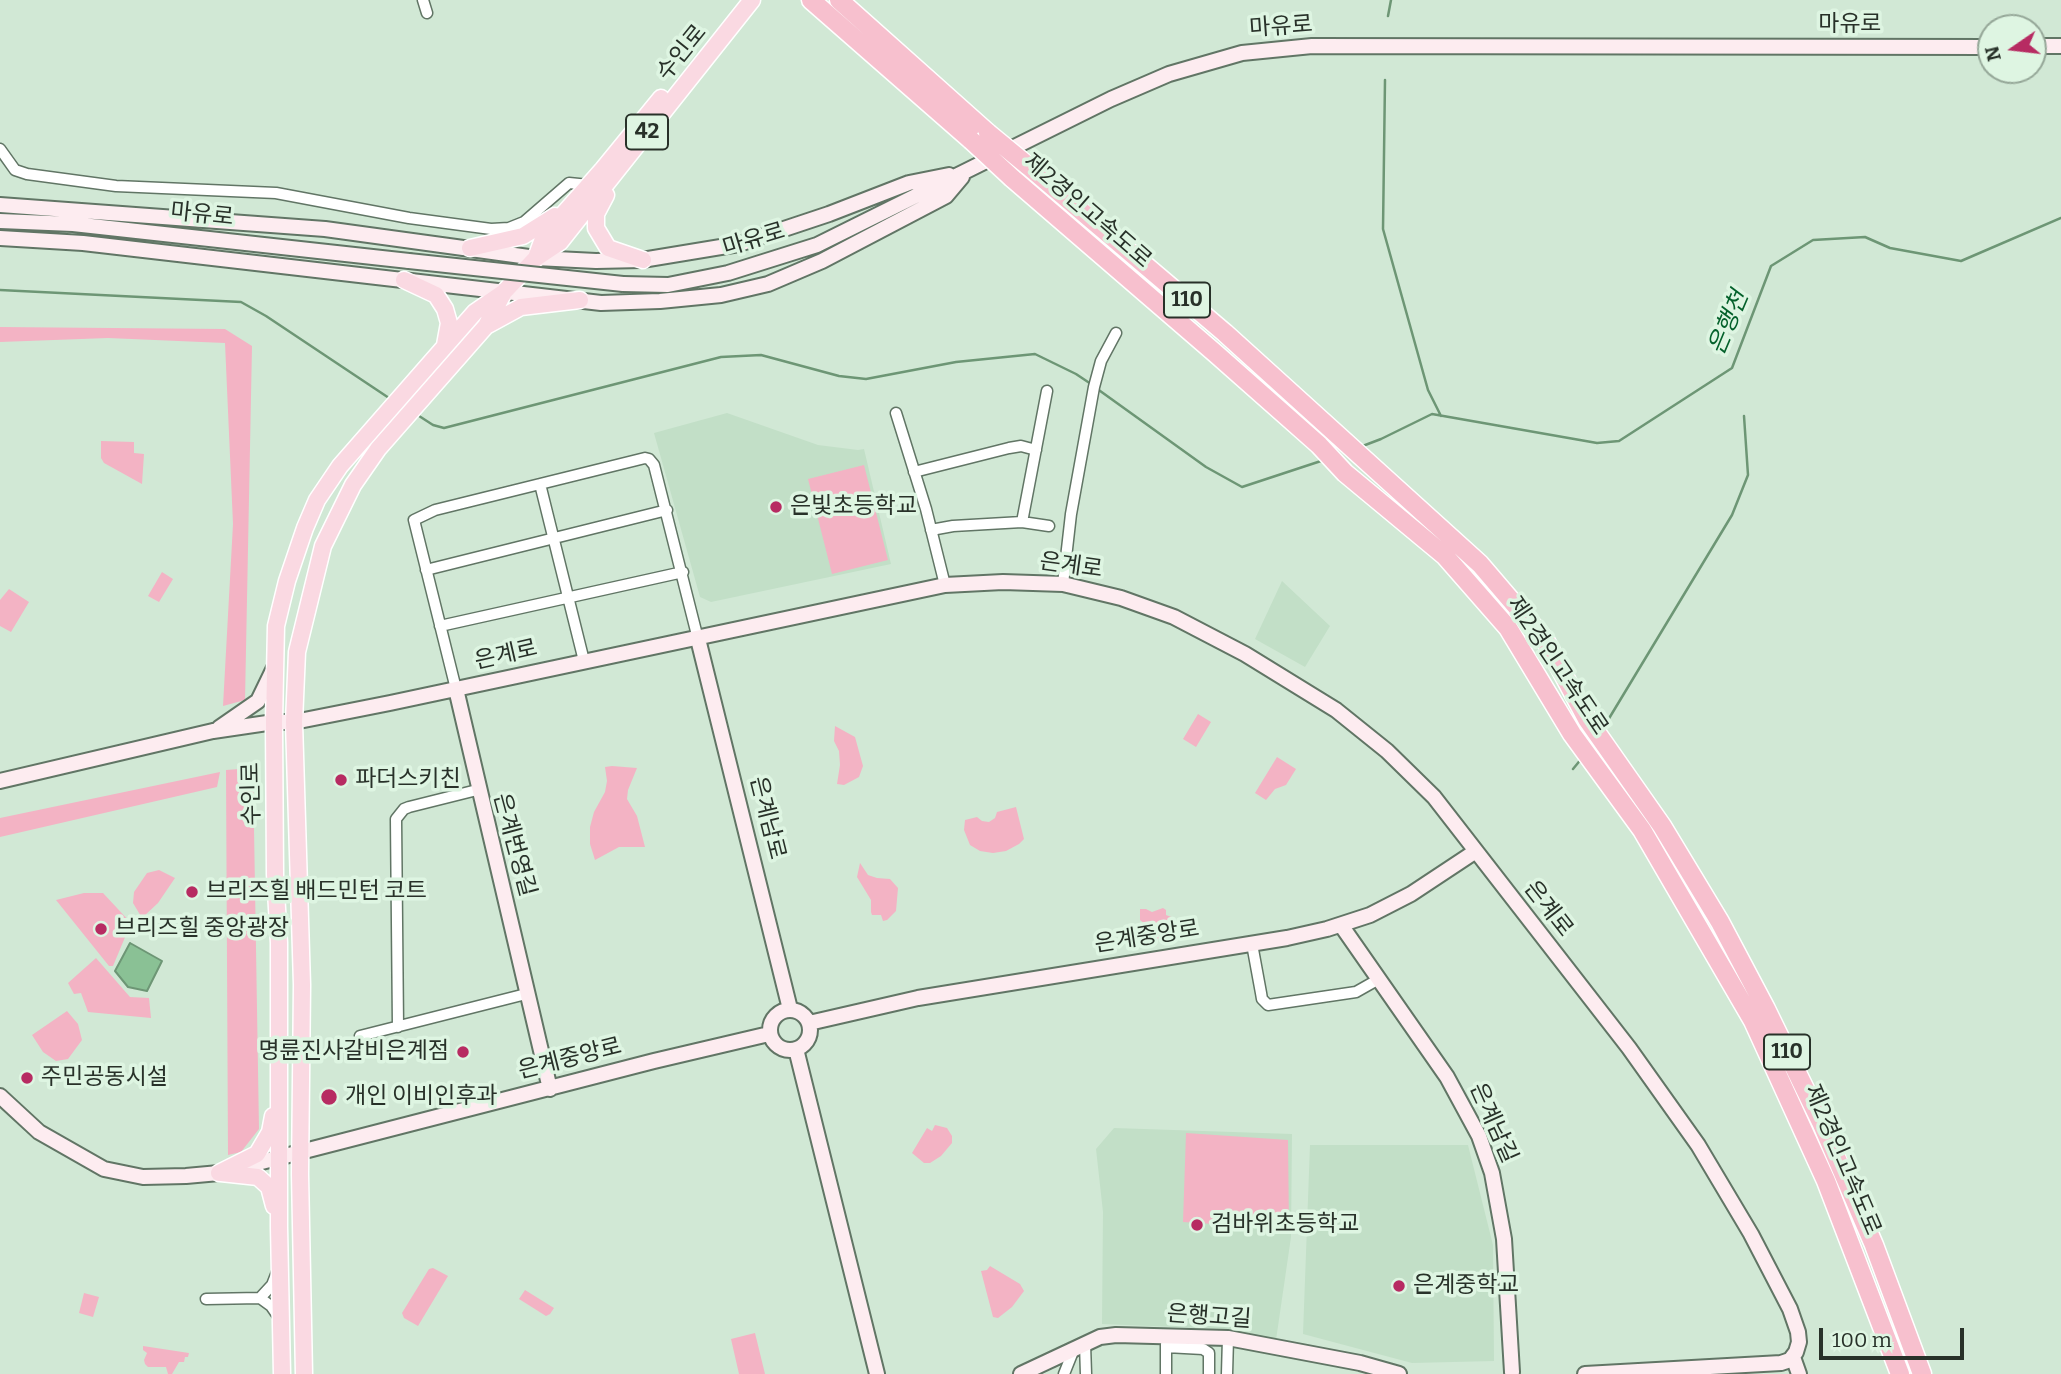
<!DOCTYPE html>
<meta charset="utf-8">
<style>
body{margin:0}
#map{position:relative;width:2061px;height:1374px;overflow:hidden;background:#d1e8d5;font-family:Bitter,serif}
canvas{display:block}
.north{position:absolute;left:1977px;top:14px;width:70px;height:70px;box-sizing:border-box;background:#def5e2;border:2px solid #95a798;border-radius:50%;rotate:256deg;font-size:19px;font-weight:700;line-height:28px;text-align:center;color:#283129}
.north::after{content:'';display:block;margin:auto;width:24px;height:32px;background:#b72b62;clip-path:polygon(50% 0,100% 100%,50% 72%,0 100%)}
.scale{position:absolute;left:1819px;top:1328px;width:145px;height:32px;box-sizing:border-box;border:4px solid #283129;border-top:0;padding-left:9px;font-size:21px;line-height:24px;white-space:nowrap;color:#283129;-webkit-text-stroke:5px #def5e2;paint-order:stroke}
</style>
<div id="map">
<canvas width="2061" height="1374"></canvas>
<div class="north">N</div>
<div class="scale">100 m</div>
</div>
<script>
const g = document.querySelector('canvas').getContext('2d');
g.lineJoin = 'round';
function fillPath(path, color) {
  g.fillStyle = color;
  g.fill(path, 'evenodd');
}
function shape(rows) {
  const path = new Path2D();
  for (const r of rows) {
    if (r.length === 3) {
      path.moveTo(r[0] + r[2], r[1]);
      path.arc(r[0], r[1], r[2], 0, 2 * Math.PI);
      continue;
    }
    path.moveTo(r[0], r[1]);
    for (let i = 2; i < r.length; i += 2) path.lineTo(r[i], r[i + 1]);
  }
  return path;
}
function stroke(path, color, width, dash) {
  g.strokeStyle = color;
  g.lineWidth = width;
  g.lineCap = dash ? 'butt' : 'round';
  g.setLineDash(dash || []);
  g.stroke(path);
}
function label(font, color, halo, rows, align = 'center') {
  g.font = font + ' Bitter,"Noto Sans KR",serif';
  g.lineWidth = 7;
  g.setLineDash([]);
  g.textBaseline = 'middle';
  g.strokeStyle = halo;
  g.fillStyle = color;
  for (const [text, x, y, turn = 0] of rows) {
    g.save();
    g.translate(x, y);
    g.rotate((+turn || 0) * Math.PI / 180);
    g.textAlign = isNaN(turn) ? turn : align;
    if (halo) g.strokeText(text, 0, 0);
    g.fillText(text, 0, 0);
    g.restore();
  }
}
const built = shape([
 [727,413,818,445,858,450,864,449,891,564,711,602,700,597,654,433],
 [1282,581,1330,626,1305,667,1255,639],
 [1114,1128,1292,1134,1291,1237,1276,1340,1223,1329,1102,1324,1103,1212,1096,1149],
 [1310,1145,1468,1145,1493,1245,1494,1361,1412,1363,1303,1334]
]);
const green = shape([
 [0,327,225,329,252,346,245,700,223,706,233,524,225,343,108,338,0,342],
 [101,441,134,442,134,453,144,454,142,484,104,463,101,458],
 [864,465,888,560,832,574,808,479],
 [162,572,173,579,159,602,148,596],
 [9,589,29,602,11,632,0,626,0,600],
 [1198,714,1211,722,1196,747,1183,739],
 [835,726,855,737,863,766,859,777,844,785,837,784,840,765,839,751,834,741],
 [1277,757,1296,769,1286,785,1275,789,1266,800,1255,793],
 [612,766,637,768,628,790,627,799,637,816,645,847,619,847,595,860,590,844,590,827,594,812,605,792,607,781,605,767],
 [253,768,259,1129,241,1152,228,1155,226,770],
 [220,772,217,787,0,837,0,818],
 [1016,807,1024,839,1019,844,1006,851,993,853,980,851,970,845,964,830,965,820,977,817,982,821,989,822,995,818,997,812],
 [860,863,868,875,877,878,890,879,898,888,896,911,887,920,883,921,881,915,872,915,871,912,871,900,857,877],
 [159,870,175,878,158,903,142,918,133,903,134,892,147,873],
 [84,893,103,893,131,923,113,966,109,966,56,900],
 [1163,908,1166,910,1166,915,1174,918,1175,923,1168,927,1166,930,1168,933,1163,937,1154,940,1152,936,1145,936,1140,932,1145,924,1140,920,1140,909,1146,909,1152,912],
 [96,958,130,997,149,998,151,1018,88,1012,81,993,74,994,68,983],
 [67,1011,78,1024,82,1040,68,1059,56,1061,43,1052,32,1035],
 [935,1125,947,1128,952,1136,952,1143,941,1156,930,1163,924,1163,912,1153,927,1128,932,1131],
 [1186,1133,1288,1140,1289,1229,1183,1222],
 [990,1266,1020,1284,1024,1291,1012,1307,998,1318,993,1317,981,1271,987,1270],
 [433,1268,448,1276,418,1326,404,1318,402,1313,429,1269],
 [525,1290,554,1308,550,1314,546,1316,519,1299],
 [84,1293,99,1297,93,1317,79,1313],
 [755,1333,765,1374,739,1374,731,1339],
 [143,1346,189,1353,188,1357,185,1357,184,1362,179,1362,172,1374,168,1374,166,1367,148,1367,145,1364,144,1360,147,1353,143,1350]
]);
const water = shape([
 [130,943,162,961,147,991,128,987,115,971,130,943]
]);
const stream = shape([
 [1388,16,1391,0],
 [1385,80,1383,229,1428,390,1441,416],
 [0,290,241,302,266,316,392,400],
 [1096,388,1206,467,1242,487,1324,460],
 [416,414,433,425,444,428,721,357,761,355,839,376,866,379,956,362,1035,354,1076,374,1091,384],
 [1360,447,1381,439,1432,414,1597,443,1619,441,1732,368,1771,266,1813,240,1865,237,1890,248,1961,261,2061,218],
 [1602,730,1732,515,1748,475,1744,416],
 [1573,769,1582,758]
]);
const street = shape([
 [423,0,427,13],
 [0,149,15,170,27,174,116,186,276,193,409,218,491,229,509,228,524,222,569,183,589,185],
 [896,413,926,509,945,585],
 [914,472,1009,448,1021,446,1036,450],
 [540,484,584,661],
 [1022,522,1047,391],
 [931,530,953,526,1022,522,1049,526],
 [426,570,667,510],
 [1063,584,1071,514,1094,387,1101,361,1116,333],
 [440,626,683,572],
 [456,689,414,520,435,510,645,458,649,459,654,465,698,639],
 [1252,944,1261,993,1262,999,1268,1005,1356,992,1379,979],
 [398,1027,396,819,404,809,409,807,481,789],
 [360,1036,526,994],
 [260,1298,272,1285,277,1272],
 [206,1299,260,1298,271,1306,280,1319],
 [1085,1344,1086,1374],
 [1166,1344,1166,1374],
 [1166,1347,1203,1349,1209,1353,1209,1374],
 [1064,1374,1074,1349],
 [1227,1374,1228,1338]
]);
const secondary = shape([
 [2033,46,2061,46],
 [0,205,325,229,536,258,596,261,642,260,739,244,829,214,909,183,949,175],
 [0,221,73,224,409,261],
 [0,238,83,243,601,303,660,301,721,295,768,284,822,261,946,196,962,177],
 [623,284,668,285,728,273,817,245,1111,99,1169,74,1242,53,1312,46,1991,47],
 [698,639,790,1009],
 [456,689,550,1089],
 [219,728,258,701,274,668],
 [0,781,213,731,274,722,294,722,390,703,945,585,1003,582,1063,584,1121,598,1174,617,1245,654,1336,710,1387,751,1434,797,1629,1048,1698,1145,1751,1234,1790,1309,1798,1332,1799,1342,1796,1352,1790,1360,1781,1363,1585,1374],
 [1341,925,1447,1077,1479,1136,1492,1173,1504,1239,1512,1372],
 [790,1030,20],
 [809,1023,918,998,1287,938,1327,929,1370,915,1411,894,1476,851],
 [796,1049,877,1374],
 [0,1096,39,1132,104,1169,143,1177,186,1176,219,1173,654,1061,769,1034],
 [1793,1357,1799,1374],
 [1021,1374,1100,1337,1116,1335,1228,1338,1360,1363,1399,1374]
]);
const primary = shape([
 [606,195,596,214,596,228,608,248,643,260],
 [470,248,523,236,555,216],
 [536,258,544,236,603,169,661,98],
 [404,280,436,295,445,309,449,323,445,345],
 [488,325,521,307,580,300],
 [219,1173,257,1154,270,1132,273,1116],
 [221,1173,258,1177,269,1187,274,1206],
 [282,1374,279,1227,279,943,275,874,274,722,276,626,287,581,305,528,317,500,340,466,475,312,504,292],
 [304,1374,300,1174,302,985,294,722,297,652,323,546,353,485,378,449,486,326,504,292,536,258,560,242,752,0]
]);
const highway = shape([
 [811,0,971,140],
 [839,0,988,133],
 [1027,165,1225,333,1480,564,1545,640,1587,719,1662,826,1720,922,1766,1009,1821,1122,1874,1245,1922,1374],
 [1012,178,1215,353,1319,445,1345,473,1445,556,1508,628,1572,734,1642,830,1753,1021,1826,1181,1900,1374]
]);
const secondaryBridge = shape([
 [409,261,623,284]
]);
const highwayBridge = shape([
 [988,133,1027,165],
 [971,140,1012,178]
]);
const markers = [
 [776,507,7,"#b72b62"],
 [341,780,7,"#b72b62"],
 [192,892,7,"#b72b62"],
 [101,929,7,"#b72b62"],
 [463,1052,7,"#b72b62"],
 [27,1078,7,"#b72b62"],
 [329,1097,9,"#b72b62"],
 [1197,1225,7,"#b72b62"],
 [1399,1286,7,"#b72b62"]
];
const shields = [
 [647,132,42],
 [1187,300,46],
 [1787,1052,46]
];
const shieldNames = [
 ["42",647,132],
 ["110",1187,300],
 ["110",1787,1052]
];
const streetNames = [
 ["마유로",1850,25],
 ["마유로",1281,27,-4],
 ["수인로",682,53,-51],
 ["제2경인고속도로",1087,211,41],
 ["마유로",202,215,6],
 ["마유로",754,240,-17],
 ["은계로",1071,566,8],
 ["은계로",506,655,-13],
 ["제2경인고속도로",1557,666,56],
 ["수인로",252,794,-91],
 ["은계남로",767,818,76],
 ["은계번영길",514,845,75],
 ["은계로",1548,909,52],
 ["은계중앙로",1147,937,-9],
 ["은계중앙로",570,1059,-14],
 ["은계남길",1493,1123,66],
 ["제2경인고속도로",1842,1160,67],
 ["은행고길",1209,1317,4]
];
const poiNames = [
 ["은빛초등학교",790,507],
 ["파더스키친",355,780],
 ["브리즈힐 배드민턴 코트",206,892],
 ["브리즈힐 중앙광장",115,929],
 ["명륜진사갈비은계점",449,1052,"right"],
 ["주민공동시설",41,1078],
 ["개인 이비인후과",345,1097],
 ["검바위초등학교",1211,1225],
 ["은계중학교",1413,1286]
];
const waterNames = [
 ["은행천",1729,323,-67]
];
fillPath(built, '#c2dfc7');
fillPath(green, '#f3b3c4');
fillPath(water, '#8ac195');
stroke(water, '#6d9675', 2);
stroke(stream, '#6d9675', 2.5);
stroke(street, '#617565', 13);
stroke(secondary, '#617565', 18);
stroke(primary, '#fff', 19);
stroke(highway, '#fff', 21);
stroke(street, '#fff', 10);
stroke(secondary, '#fdecf0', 14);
stroke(primary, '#fad9e2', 16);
stroke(highway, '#f7c0ce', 18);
stroke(secondaryBridge, '#617565', 18, []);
stroke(highwayBridge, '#fff', 21, []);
stroke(secondaryBridge, '#fdecf0', 14);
stroke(highwayBridge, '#f7c0ce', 18);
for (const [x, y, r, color] of markers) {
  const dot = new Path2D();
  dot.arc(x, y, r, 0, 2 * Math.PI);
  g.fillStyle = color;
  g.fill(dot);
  stroke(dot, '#def5e2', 2.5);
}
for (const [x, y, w] of shields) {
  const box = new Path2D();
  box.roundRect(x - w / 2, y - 17.5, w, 35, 5);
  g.fillStyle = '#def5e2';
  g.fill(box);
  stroke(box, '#283129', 2);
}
label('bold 21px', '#283129', null, shieldNames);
label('23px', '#283129', '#def5e2', streetNames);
label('23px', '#283129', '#def5e2', poiNames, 'left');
label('italic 24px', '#04612b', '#def5e2', waterNames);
</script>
